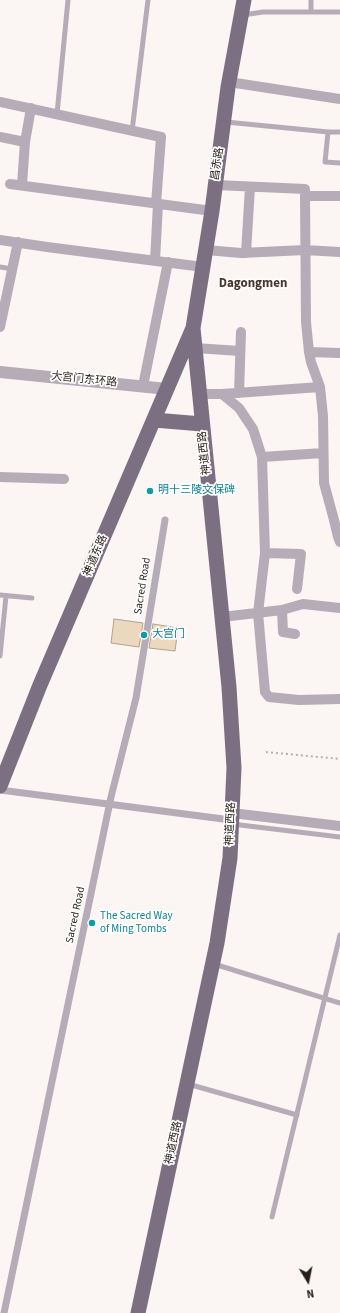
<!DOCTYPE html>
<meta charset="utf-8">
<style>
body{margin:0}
#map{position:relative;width:340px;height:1313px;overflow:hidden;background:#fbf5f3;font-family:"Source Sans 3",sans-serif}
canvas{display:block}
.north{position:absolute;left:288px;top:1261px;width:40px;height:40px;-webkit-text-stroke:3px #fff;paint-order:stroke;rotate:170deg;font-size:11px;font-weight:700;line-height:16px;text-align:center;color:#261d18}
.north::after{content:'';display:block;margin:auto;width:14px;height:18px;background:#261d18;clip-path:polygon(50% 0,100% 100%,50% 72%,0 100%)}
</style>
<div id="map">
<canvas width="340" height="1313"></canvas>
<div class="north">N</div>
</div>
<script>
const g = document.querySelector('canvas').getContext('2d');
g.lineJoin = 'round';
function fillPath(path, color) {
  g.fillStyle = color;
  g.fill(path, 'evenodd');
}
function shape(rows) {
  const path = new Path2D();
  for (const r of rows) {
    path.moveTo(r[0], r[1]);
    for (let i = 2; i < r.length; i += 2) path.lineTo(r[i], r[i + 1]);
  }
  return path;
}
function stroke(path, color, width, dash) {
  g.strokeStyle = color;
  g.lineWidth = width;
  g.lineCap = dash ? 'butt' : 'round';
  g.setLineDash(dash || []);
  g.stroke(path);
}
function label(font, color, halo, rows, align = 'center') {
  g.font = font + ' "Source Sans 3","Noto Sans SC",sans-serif';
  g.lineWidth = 3.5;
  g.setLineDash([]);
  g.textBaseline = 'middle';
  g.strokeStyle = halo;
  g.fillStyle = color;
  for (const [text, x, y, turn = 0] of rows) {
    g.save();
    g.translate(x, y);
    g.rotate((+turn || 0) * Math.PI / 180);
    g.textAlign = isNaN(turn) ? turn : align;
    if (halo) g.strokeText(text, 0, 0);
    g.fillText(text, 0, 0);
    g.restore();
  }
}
const building = shape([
 [114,619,143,623,139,647,111,643,114,619],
 [153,624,178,628,175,651,149,648,153,624]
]);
const path = shape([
 [266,752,340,759]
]);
const service = shape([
 [311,0,311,12],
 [243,15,263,12,340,12],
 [57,114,68,0],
 [226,122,328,132,325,162,340,163],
 [132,131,148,0],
 [328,132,340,132],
 [0,267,12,269],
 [0,595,32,598],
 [0,656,6,596],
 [232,824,340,837],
 [214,964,340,1003],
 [188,1084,297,1115],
 [272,1217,340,935]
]);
const pedestrian = shape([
 [0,790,231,820],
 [4,1313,111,797,136,698,165,520]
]);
const minor = shape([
 [229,82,340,99],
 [0,102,161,137,156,204],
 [0,137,25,142],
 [10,184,212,211],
 [22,185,25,142,31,108],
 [216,185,305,189,305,196,340,196],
 [305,196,306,322,309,352,311,362,320,387,323,416,324,483,334,520,338,537,340,542],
 [0,240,47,247,203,267],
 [206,250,241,253,305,250,340,252],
 [246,253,250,187],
 [155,261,158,204],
 [0,327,18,242],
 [195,348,240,351],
 [309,352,340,353],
 [143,386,168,262],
 [239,393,241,332],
 [199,394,222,394,239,408,253,429,262,457,265,553,258,613,265,692,269,697,299,700,340,699],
 [222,394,320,387],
 [262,457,323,453],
 [0,477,64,479],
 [265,553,301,554,297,589],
 [282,610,303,604,340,608],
 [222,617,282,610,283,632,295,634],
 [232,813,340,826]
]);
const tertiary = shape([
 [0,372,167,389]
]);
const primary = shape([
 [154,420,202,424],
 [0,786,40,685,193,328,212,211,228,87,244,0],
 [138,1313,217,943,230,858,234,768,229,687,193,328]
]);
const markers = [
 [150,491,4,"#0f9aa8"],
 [144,635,4,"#0f9aa8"],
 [92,923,4,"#0f9aa8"]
];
const streetNames = [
 ["昌赤路",218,164,-82],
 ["大宫门东环路",84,380,6],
 ["神道西路",205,453,-96],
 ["神道东路",96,556,-67],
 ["Sacred Road",143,586,-81],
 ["神道西路",231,824,-87],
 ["Sacred Road",76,915,-78],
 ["神道西路",174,1143,-78]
];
const cultureNames = [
 ["明十三陵文保碑",158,491],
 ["大宫门",152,635],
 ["The Sacred Way",100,917],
 ["of Ming Tombs",100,930]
];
const quarterNames = [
 ["Dagongmen",253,284]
];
fillPath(building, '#ecd8be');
stroke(building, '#b2a28d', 1);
stroke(path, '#b7b0ad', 2, [2, 3]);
stroke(service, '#b5acb7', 5);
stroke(pedestrian, '#b5acb7', 7);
stroke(minor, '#b5acb7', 10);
stroke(tertiary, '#b5acb7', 12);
stroke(primary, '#7d6f82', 15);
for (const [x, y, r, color] of markers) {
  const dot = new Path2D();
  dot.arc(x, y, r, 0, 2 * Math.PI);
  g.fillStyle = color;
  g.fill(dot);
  stroke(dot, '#fff', 1.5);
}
label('11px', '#261d18', '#fff', streetNames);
label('11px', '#0d838f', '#fff', cultureNames, 'left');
label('bold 13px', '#4b362c', '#fff', quarterNames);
</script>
